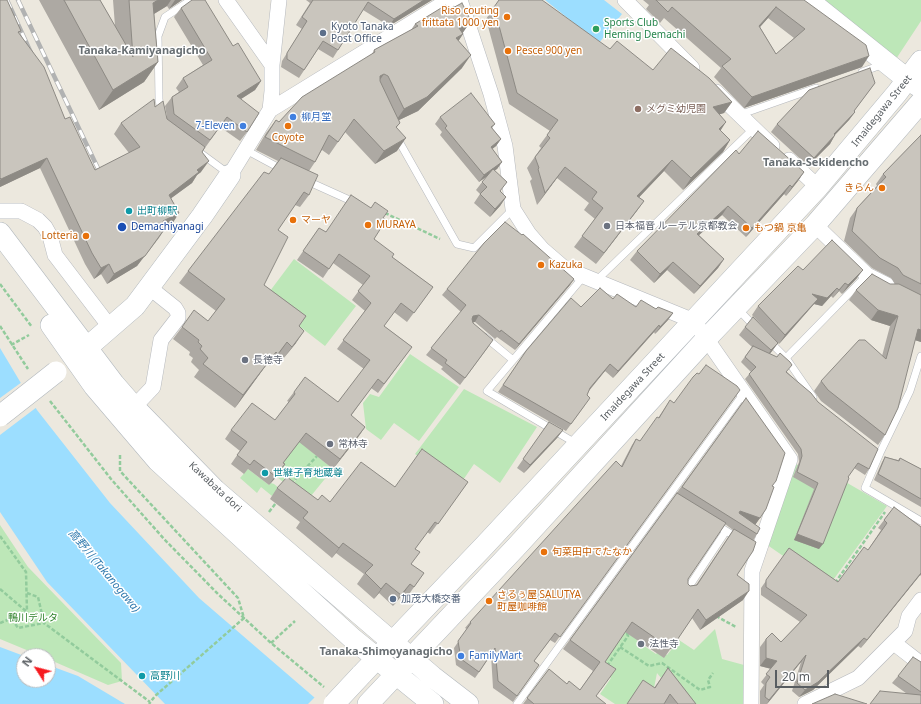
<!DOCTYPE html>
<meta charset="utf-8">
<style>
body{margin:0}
#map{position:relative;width:921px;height:704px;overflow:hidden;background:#ece8de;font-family:"Noto Sans",sans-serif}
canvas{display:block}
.north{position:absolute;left:16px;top:648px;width:40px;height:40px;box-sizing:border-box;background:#fff;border:1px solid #bcbec0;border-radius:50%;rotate:306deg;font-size:11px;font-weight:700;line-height:16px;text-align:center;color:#585d61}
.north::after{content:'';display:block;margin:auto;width:14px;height:18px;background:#f61b20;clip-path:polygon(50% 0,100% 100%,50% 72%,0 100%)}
.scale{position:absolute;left:775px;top:670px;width:54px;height:18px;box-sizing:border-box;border:2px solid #585d61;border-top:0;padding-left:5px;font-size:12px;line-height:14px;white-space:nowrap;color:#585d61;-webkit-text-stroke:3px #fff;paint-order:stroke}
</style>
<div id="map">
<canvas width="921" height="704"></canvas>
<div class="north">N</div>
<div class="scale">20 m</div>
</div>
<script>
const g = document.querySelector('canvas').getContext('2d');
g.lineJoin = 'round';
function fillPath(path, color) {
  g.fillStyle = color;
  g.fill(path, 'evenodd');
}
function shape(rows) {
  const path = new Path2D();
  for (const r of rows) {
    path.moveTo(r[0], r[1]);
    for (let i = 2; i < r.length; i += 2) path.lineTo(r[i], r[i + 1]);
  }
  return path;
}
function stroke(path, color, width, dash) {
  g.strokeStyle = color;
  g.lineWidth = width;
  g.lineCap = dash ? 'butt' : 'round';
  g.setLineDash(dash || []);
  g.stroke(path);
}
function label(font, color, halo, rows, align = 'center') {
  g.font = font + ' "Noto Sans","Noto Sans JP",sans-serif';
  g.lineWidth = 3;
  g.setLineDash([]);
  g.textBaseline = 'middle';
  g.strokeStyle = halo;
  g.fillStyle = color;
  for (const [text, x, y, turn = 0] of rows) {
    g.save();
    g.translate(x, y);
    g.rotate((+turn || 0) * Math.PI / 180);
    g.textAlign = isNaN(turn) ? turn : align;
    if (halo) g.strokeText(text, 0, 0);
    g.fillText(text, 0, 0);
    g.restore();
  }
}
const green = shape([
 [820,0,921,0,921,21,896,59],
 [294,259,356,306,325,346,264,299],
 [410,354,459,387,419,441,394,423,381,440,366,429,363,403,370,394,379,397],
 [464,389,537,427,500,483,474,464,459,486,415,454],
 [303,436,308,440,304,445,317,456,289,487,276,476,278,473,268,444],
 [317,456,333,469,297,513,285,493],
 [791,462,814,472,818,466,887,506,828,587,763,542],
 [248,469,269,485,271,483,274,484,279,488,272,496,261,487,257,493,240,478],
 [0,525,28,567,121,663,122,681,108,685,48,659,48,656,41,656,0,639],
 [630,616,639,636,637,641,656,654,659,650,667,655,679,640,694,650,715,629,722,659,744,665,746,704,682,704,657,673,654,688,643,704,615,704,600,694,611,678,596,667]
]);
const water = shape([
 [545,0,604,0,622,14,599,43],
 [0,348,37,410,110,503,199,598,322,704,165,704,47,582,0,512],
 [0,647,24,656,24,680,48,680,48,665,78,676,125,704,0,704]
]);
const pier = shape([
 [22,382,37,407,0,435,0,398],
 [316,696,324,703,324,704,308,704]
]);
const path = shape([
 [385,213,440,239],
 [0,284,32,327],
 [0,326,28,369],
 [11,345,29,335],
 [50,401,111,479,164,539,218,594,271,643,324,687],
 [120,455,120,471,238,598,244,618,155,696,149,704],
 [291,484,317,456],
 [269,512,276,503],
 [0,536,26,572,27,612],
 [835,583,885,512],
 [0,589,27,612],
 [27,593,38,597,44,623,150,702],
 [716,616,736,627],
 [12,619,18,628,44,623],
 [0,623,27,612],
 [271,643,295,621],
 [620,647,649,666,662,663,700,690,710,687,708,680,713,673],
 [607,666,628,636,626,630]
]);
const lane = shape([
 [862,72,884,64],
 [161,112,159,99,158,36,165,17,191,0],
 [739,115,816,88],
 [396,136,457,244,474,248,513,209],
 [246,150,283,170],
 [199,152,229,174],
 [305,180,356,203],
 [596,281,753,129],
 [737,308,756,328],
 [485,337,513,360],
 [769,341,786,358,813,397],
 [921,356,910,391,880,453,865,488,921,521],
 [786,358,867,275],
 [577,444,487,391,584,276],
 [715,524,739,539],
 [686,591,726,531],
 [517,704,744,393]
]);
const street = shape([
 [226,0,272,65],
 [460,0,491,94,505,146,513,209,529,234,542,249,564,268,694,321,790,459,752,571,751,704],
 [625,0,692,68],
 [716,92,772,146],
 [270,110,449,0],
 [789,160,818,187],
 [230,175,270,110,272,91,272,65,279,0],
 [0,211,21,211,38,220,45,227,50,236,55,255,110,327],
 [815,225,867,275,887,285],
 [134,407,153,387,161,340,178,318,178,313,175,308,150,288],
 [894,643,921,664],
 [805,704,858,678,905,631,909,616,921,600]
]);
const secondary = shape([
 [808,0,908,80,920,87],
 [0,233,114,384,134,407,215,490,433,677,468,704],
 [51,325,94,386,158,461,353,639,433,704],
 [75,358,135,306,202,216,230,175],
 [361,675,485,545,818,187,897,93,921,61],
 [368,704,518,545,706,339,815,225,921,102]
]);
const rail = shape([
 [7,0,32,55],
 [18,0,103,179]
]);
const secondaryBridge = shape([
 [0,416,56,372],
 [334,704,361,675]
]);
const wall = shape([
 [0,0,21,31,19,33,65,119,95,170,129,153,114,134,121,123,155,107,167,117,165,106,172,97,179,92,176,88,183,78,203,65,174,17,181,8,233,46,261,81,255,90,241,99,247,132,240,141,220,127,202,152,201,172,197,175,192,183,171,198,179,213,172,224,166,227,159,238,137,266,107,284,101,274,94,279,85,264,40,168,0,187],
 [39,0,100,0,115,26,113,0,182,0,169,9,167,6,154,14,158,62,144,82,99,110],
 [306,0,432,0,389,26,363,10,333,58,318,49,299,78,281,67,282,61,302,29,296,25,310,3],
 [499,0,610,49,653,70,732,102,724,113,720,114,720,130,730,140,723,152,683,190,664,171,639,197,644,201,636,212,596,264,574,247,595,219,584,210,589,203,557,178,537,205,530,181,532,179,527,168,541,148,539,146,550,131,509,104,486,19],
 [643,0,804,0,862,67,744,108,714,77,721,68,664,18,660,23,646,9,649,5],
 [768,18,794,38,776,54,760,27],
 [449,10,471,21,462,33,463,34,458,41,462,68,418,111,399,120,400,123,397,127,397,151,375,164,345,132,329,155,322,150,315,162,309,171,309,195,300,207,295,205,278,230,264,285,306,316,299,326,296,343,283,359,278,355,270,366,267,364,235,408,194,377,199,370,191,362,193,358,189,355,190,352,173,339,182,327,208,321,216,311,179,283,188,271,269,174,278,161,256,150,266,133,276,120,279,122,372,54,374,50,411,30,415,24],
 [875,83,854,111,855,112,849,120,835,135,830,144,808,166,771,132,777,124],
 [440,117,495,124,492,128,501,139,496,146,492,149,502,162,497,169,494,170,500,192,506,197,500,206,490,217,474,203,480,194,476,190,486,177,479,182,440,135,442,132,435,124],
 [921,135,921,342,915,340,885,435,878,445,821,401,814,391,821,381,882,356,890,326,871,320,849,300,856,290,890,284,895,284,891,278,872,268,844,241,850,218,857,208,877,186,876,184,883,174],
 [739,154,804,172,798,181,786,196,784,194,746,237,722,215,699,235,724,259,718,268,694,294,667,270,654,283,630,260,637,251],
 [383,218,374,239,392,257,433,287,407,322,394,312,384,326,412,347,378,393,371,388,351,416,365,427,333,469,299,442,283,463,279,474,269,485,248,469,244,474,231,464,240,451,225,439,231,430,275,420,289,402,287,401,294,392,338,402,364,369,337,349,365,311,352,300,363,285,333,263,323,278,297,260,319,228,326,232],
 [803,270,857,278,842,294,839,291,833,298,831,296,822,306,814,304,779,344,752,315,758,306],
 [574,279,570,285,515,350,497,337,495,339,475,322,473,322,489,346,460,385,441,369,443,367,426,355,461,312,442,295,447,289],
 [613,299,636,307,673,313,668,320,655,334,654,332,613,378,605,371,589,391,587,395,585,405,566,431,498,392,526,351,581,307],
 [745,327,778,343,770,354,787,372,818,402,869,469,865,475,854,468,848,477,819,549,794,540,814,489,793,477,799,462,798,454,745,379,751,372,741,362,752,347,739,335],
 [735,396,555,643,550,640,534,661,539,665,513,702,493,688,491,655,475,678,456,665,454,648,467,629,465,628,470,622,621,466,632,445,636,439,640,441,658,418,670,400,674,403],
 [746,398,772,486,766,509,755,525,757,534,753,541,737,575,743,600,700,630,692,618,664,658,625,632,605,662,596,697,606,704,523,704,549,669,567,684,580,690,593,671,563,649],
 [725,524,733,530,696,585,690,586,688,584,688,579],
 [549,422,563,430,557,438,524,473,517,468],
 [885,457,898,460,900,458,921,469,921,507,874,480,882,462],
 [468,482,430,534,427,532,415,549,411,564,424,573,407,597,403,594,393,606,379,593,374,599,357,584,364,574,336,553,332,558,296,528,300,522,270,499,277,488,318,500,330,502,395,487],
 [894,507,921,527,921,576,920,575,861,648,858,646,813,690,799,697,792,691,801,662,767,704,760,704,760,691,764,685,761,682,771,669,760,666,760,647,766,639,781,642,800,622,761,595,761,588,789,548,838,582,868,550,881,530,878,528],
 [921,662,921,704,892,683,898,676],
 [668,668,696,704,664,704,654,688]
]);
const shadedWall = shape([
 [158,0,171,0,167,6,139,23,153,3],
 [175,0,182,0,169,9],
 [424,0,432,0,389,26,394,19],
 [776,7,768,18,751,37,759,26],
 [471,21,462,34,459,28],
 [463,34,454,48,456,38],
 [471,55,462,68,418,111,395,122,404,109],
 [869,56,862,67,744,108,752,97],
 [158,62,144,82,99,110,113,90],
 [384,74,375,87,380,76],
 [261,81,255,90,230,106,237,96],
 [732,102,724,113,705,119,713,107],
 [855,112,849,120,828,142,834,134],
 [726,122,719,133,719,129],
 [835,135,830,144,808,166,814,158],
 [406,138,397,151,375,164,384,151],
 [501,139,496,146,486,154,491,147],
 [730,140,723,152,683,190,691,178],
 [47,158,40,168,0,187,0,180,1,179],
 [672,160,664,171,630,207,637,196],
 [209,161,201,172,197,175,192,183,162,205,169,195,197,170],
 [502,162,497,169,479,182,484,175],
 [565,167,557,178,537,205,545,193],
 [804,172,798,181,786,196,792,187],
 [790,185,784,194,746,237,752,228],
 [506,197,500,206,490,217,495,209],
 [644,201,636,212,596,264,604,253],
 [728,206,722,215,691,242,697,234],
 [179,213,172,224,156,232,163,221],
 [166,227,137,266,107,284,114,274],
 [724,259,718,268,694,294,700,286],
 [673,262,667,270,654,283,660,274],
 [109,264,101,274,94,279,101,268],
 [863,270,857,278,842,294,848,285],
 [574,279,570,285,515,350,519,344],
 [845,283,839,291,833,298,839,290],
 [837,288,831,296,822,306,814,304,779,344,812,294],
 [878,310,898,316,890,326,871,320],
 [673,313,668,320,655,334,660,327],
 [479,315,475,322,468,323,473,316],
 [659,325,654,332,613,378,618,371],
 [918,329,921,330,921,342,911,339],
 [304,331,296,343,283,359],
 [287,342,278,355,270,366,278,354],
 [778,343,772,351,765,359,771,350],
 [276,352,267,364,235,408,243,395],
 [610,364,605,371,585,395,590,388],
 [365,427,359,436,333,469,340,459],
 [563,430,557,438,524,473,530,465],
 [285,464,279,474,269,485,275,476],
 [740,511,760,518,755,525,735,518],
 [797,534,823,544,819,549,794,540],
 [343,543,336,553,332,558,339,548],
 [921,573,921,574,861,648,867,640],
 [386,583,379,593,374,599,381,589],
 [410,584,403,594,393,606,401,595],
 [749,591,743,600,700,630,706,620],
 [864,638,858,646,813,690,799,697,805,690],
 [806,655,801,662,767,704,769,700],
 [766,658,777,661,772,669,760,666]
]);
const building = shape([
 [0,0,7,0,21,31,18,32,44,67,65,119,70,117,95,170,140,147,121,123,154,99,155,107,163,101,167,119,205,147,202,152,209,161,197,170,199,172,169,195,179,213,163,221,166,227,145,256,114,274,109,264,101,268,92,253,47,158,1,179,0,178,0,0],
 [64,0,100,0,133,57,129,0,158,0,153,3,158,62,113,90,64,0],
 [192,0,205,0,233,46,238,43,261,81,237,96,259,113,247,132,227,117,210,140,174,114,172,97,188,87,183,78,212,60,181,8,192,0],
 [313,0,424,0,394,19,368,2,338,50,323,41,304,70,287,59,287,53,307,21,302,17,313,0],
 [499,0,542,0,610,49,617,41,653,70,671,48,709,78,732,102,713,107,726,122,719,129,730,140,691,178,672,160,637,196,644,201,604,253,582,236,603,208,592,199,597,192,565,167,545,193,538,169,539,168,535,157,550,138,547,135,558,120,517,93,494,7,499,0],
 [656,0,804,0,866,45,869,56,752,97,722,66,731,59,672,7,668,12,656,0],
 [776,7,805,29,776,54,759,26,776,7],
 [462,3,471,21,459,28,463,34,456,38,471,55,427,97,404,109,388,76,384,74,380,76,380,81,400,123,396,127,406,138,384,151,354,119,338,142,329,135,315,162,265,137,276,120,279,122,302,97,375,52,374,50,418,26,415,24,446,5,449,10,462,3],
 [870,68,875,83,854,111,855,112,834,134,835,135,814,158,777,124,809,90,870,68],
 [471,93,495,124,491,127,501,139,491,147,502,162,484,175,445,128,447,126,440,117,471,93],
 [758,131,804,172,792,187,790,185,752,228,728,206,697,234,724,259,700,286,673,262,660,274,637,251,736,150,739,154,758,131],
 [921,135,921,284,903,275,898,268,880,258,852,231,857,208,886,177,883,174,921,135],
 [281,158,318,175,309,195,304,192,278,230,288,237,264,285,306,316,299,326,304,331,292,347,287,342,278,354,276,352,243,395,203,364,208,358,200,349,202,346,198,342,199,340,182,327,194,310,208,321,225,299,188,271,264,172,269,174,281,158],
 [493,169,507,182,500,191,506,197,495,209,480,194,487,187,482,182,493,169],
 [351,195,371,208,375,202,388,211,383,218,386,220,374,239,394,254,392,257,433,287,414,313,401,303,384,326,412,347,384,384,378,379,351,415,365,427,340,459,306,433,283,463,285,464,275,476,254,460,250,465,237,455,247,442,231,430,252,403,275,420,295,394,294,392,305,377,338,402,370,360,343,340,371,303,358,291,370,276,339,254,329,269,303,251,319,228,326,232,351,195],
 [505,222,522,235,523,234,574,279,519,344,501,330,500,332,479,315,473,316,472,319,473,323,493,340,465,378,445,363,447,360,431,348,466,305,447,289,484,243,505,222],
 [832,240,863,270,848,285,845,283,839,290,837,288,827,298,812,294,818,299,785,335,758,306,798,266,803,270,832,240],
 [872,274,890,284,899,284,921,295,921,330,918,329,898,408,885,435,828,390,821,381,859,340,865,340,886,359,898,316,878,310,856,290,872,274],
 [600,288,613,299,617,294,636,307,641,300,656,309,658,307,673,313,660,327,659,325,618,371,610,364,590,388,587,395,590,398,571,424,503,385,526,351,571,298,581,307,600,288],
 [753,317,778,343,771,350,745,327,753,317],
 [753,346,777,357,780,353,790,362,792,365,786,372,811,393,818,402,878,449,869,469,858,463,848,477,849,478,823,544,797,534,818,483,797,472,802,456,801,449,749,374,756,367,745,357,753,346],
 [706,365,737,386,740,390,560,637,555,633,534,661,539,665,517,696,498,681,495,648,479,672,461,659,458,641,471,623,470,622,616,461,622,467,636,439,640,441,657,417,659,418,670,400,674,403,693,377,697,373,699,374,706,365],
 [746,398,785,453,776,481,772,486,774,487,766,509,760,518,740,511,739,513,760,528,757,534,682,487,746,398],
 [549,422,563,430,530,465,523,459,549,422],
 [422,449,468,482,438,524,435,522,415,549,420,552,411,564,424,573,414,587,410,584,401,595,386,583,381,589,365,573,373,565,343,543,339,548,303,518,308,512,277,488,287,477,318,500,322,495,330,502,361,462,395,487,422,449],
 [885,457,899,461,900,458,921,469,921,499,878,474,885,457],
 [677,493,726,523,688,579,688,584,690,586,697,585,734,529,756,542,753,551,737,575,749,584,749,591,706,620,698,609,671,649,632,622,605,662,616,669,596,696,606,704,534,704,527,698,549,669,567,684,569,681,580,690,600,662,570,640,677,493],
 [894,507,921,527,921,573,867,640,864,638,818,682,805,690,797,683,806,655,769,700,765,697,766,683,770,677,766,674,777,661,766,658,766,639,772,633,781,642,807,615,766,587,766,580,789,548,838,582,864,547,868,550,887,523,884,520,894,507],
 [913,657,921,662,921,692,898,676,913,657],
 [668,668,696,704,678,704,670,694,664,704,627,704,643,680,655,688,668,668],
 [880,691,921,695,921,704,870,704,880,691],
 [835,694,867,704,812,704,835,694]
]);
const markers = [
 [507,17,4,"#e8710a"],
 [596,29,4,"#2e9e5b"],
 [323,33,4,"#5c6f8a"],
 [508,51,4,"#e8710a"],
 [638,109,4,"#8d6e63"],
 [293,117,4,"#3f7fe0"],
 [243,126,4,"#3f7fe0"],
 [288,126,4,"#e8710a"],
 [882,188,4,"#e8710a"],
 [129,211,4,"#0f9aa8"],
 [293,220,4,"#e8710a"],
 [368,225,4,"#e8710a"],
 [607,226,4,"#6b7280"],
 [122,227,5,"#1a4fb4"],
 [746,228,4,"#e8710a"],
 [86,236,4,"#e8710a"],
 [541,265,4,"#e8710a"],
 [245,360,4,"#6b7280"],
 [330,444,4,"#6b7280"],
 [265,473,4,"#0f9aa8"],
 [544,552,4,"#e8710a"],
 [393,599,4,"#5c6f8a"],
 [489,601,4,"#e8710a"],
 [641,644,4,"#6b7280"],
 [461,656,4,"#3f7fe0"],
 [142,676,4,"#0f9aa8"]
];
const foodNames = [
 ["Riso couting",499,11,"right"],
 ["frittata 1000 yen",499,23,"right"],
 ["Pesce 900 yen",516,51],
 ["Coyote",288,138,"center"],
 ["きらん",874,188,"right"],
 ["マーヤ",301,220],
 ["MURAYA",376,225],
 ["もつ鍋 京亀",754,228],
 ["Lotteria",78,236,"right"],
 ["Kazuka",549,265],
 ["旬菜田中でたなか",552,552],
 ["さるぅ屋 SALUTYA",497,595],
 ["町屋咖啡館",497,607]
];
const leisureNames = [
 ["Sports Club",604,23],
 ["Heming Demachi",604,35]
];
const serviceNames = [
 ["Kyoto Tanaka",331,27],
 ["Post Office",331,39],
 ["加茂大橋交番",401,599]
];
const educationNames = [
 ["メグミ幼児園",646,109]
];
const streetNames = [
 ["Imaidegawa Street",882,111,-51],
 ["Imaidegawa Street",633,387,-47],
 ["Kawabata dori",215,487,43]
];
const shopNames = [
 ["柳月堂",301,117],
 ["7-Eleven",235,126,"right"],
 ["FamilyMart",469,656]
];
const cultureNames = [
 ["出町柳駅",137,211],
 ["世継子育地蔵尊",273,473],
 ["高野川",150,676]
];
const worshipNames = [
 ["日本福音 ルーテル京都教会",615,226],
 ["長徳寺",253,360],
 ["常林寺",338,444],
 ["法性寺",649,644]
];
const transitNames = [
 ["Demachiyanagi",131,227]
];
const parkNames = [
 ["鴨川デルタ",33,618]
];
const neighbourhoodNames = [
 ["Tanaka-Kamiyanagicho",142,51],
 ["Tanaka-Sekidencho",816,163],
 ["Tanaka-Shimoyanagicho",386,652]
];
const waterNames = [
 ["高野川 (Takanogawa)",104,571,50]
];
fillPath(green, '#bde7b8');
fillPath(water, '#9cdeff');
fillPath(pier, '#ece8de');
stroke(lane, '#b5b8bd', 8);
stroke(street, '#b5b8bd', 16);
stroke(secondary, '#b2b8bd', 22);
stroke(path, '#92cb9c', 2.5, [4, 2]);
stroke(lane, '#fff', 7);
stroke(street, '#fff', 15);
stroke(secondary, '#fff', 21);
stroke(rail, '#b1b2b2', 4.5);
stroke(rail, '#fff', 3, [9]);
stroke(secondaryBridge, '#b2b8bd', 22, []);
stroke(secondaryBridge, '#fff', 21);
fillPath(wall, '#ada9a3');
fillPath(shadedWall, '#8d8a84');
fillPath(building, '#c9c5bd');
stroke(building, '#8d8a84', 1);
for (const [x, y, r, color] of markers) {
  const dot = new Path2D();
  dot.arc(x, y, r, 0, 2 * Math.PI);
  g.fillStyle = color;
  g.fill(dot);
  stroke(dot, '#fff', 1.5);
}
label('10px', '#c56008', '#fff', foodNames, 'left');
label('10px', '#27864d', '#fff', leisureNames, 'left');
label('10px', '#4e5e75', '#fff', serviceNames, 'left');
label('10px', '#785e54', '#fff', educationNames, 'left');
label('10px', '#585d61', '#fff', streetNames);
label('10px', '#366cbe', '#fff', shopNames, 'left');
label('10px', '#0d838f', '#fff', cultureNames, 'left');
label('10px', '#5b616d', '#fff', worshipNames, 'left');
label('10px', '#164399', '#fff', transitNames, 'left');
label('10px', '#31832d', '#fff', parkNames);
label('bold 11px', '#686f73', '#fff', neighbourhoodNames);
label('italic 11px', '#307aae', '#fff', waterNames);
</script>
